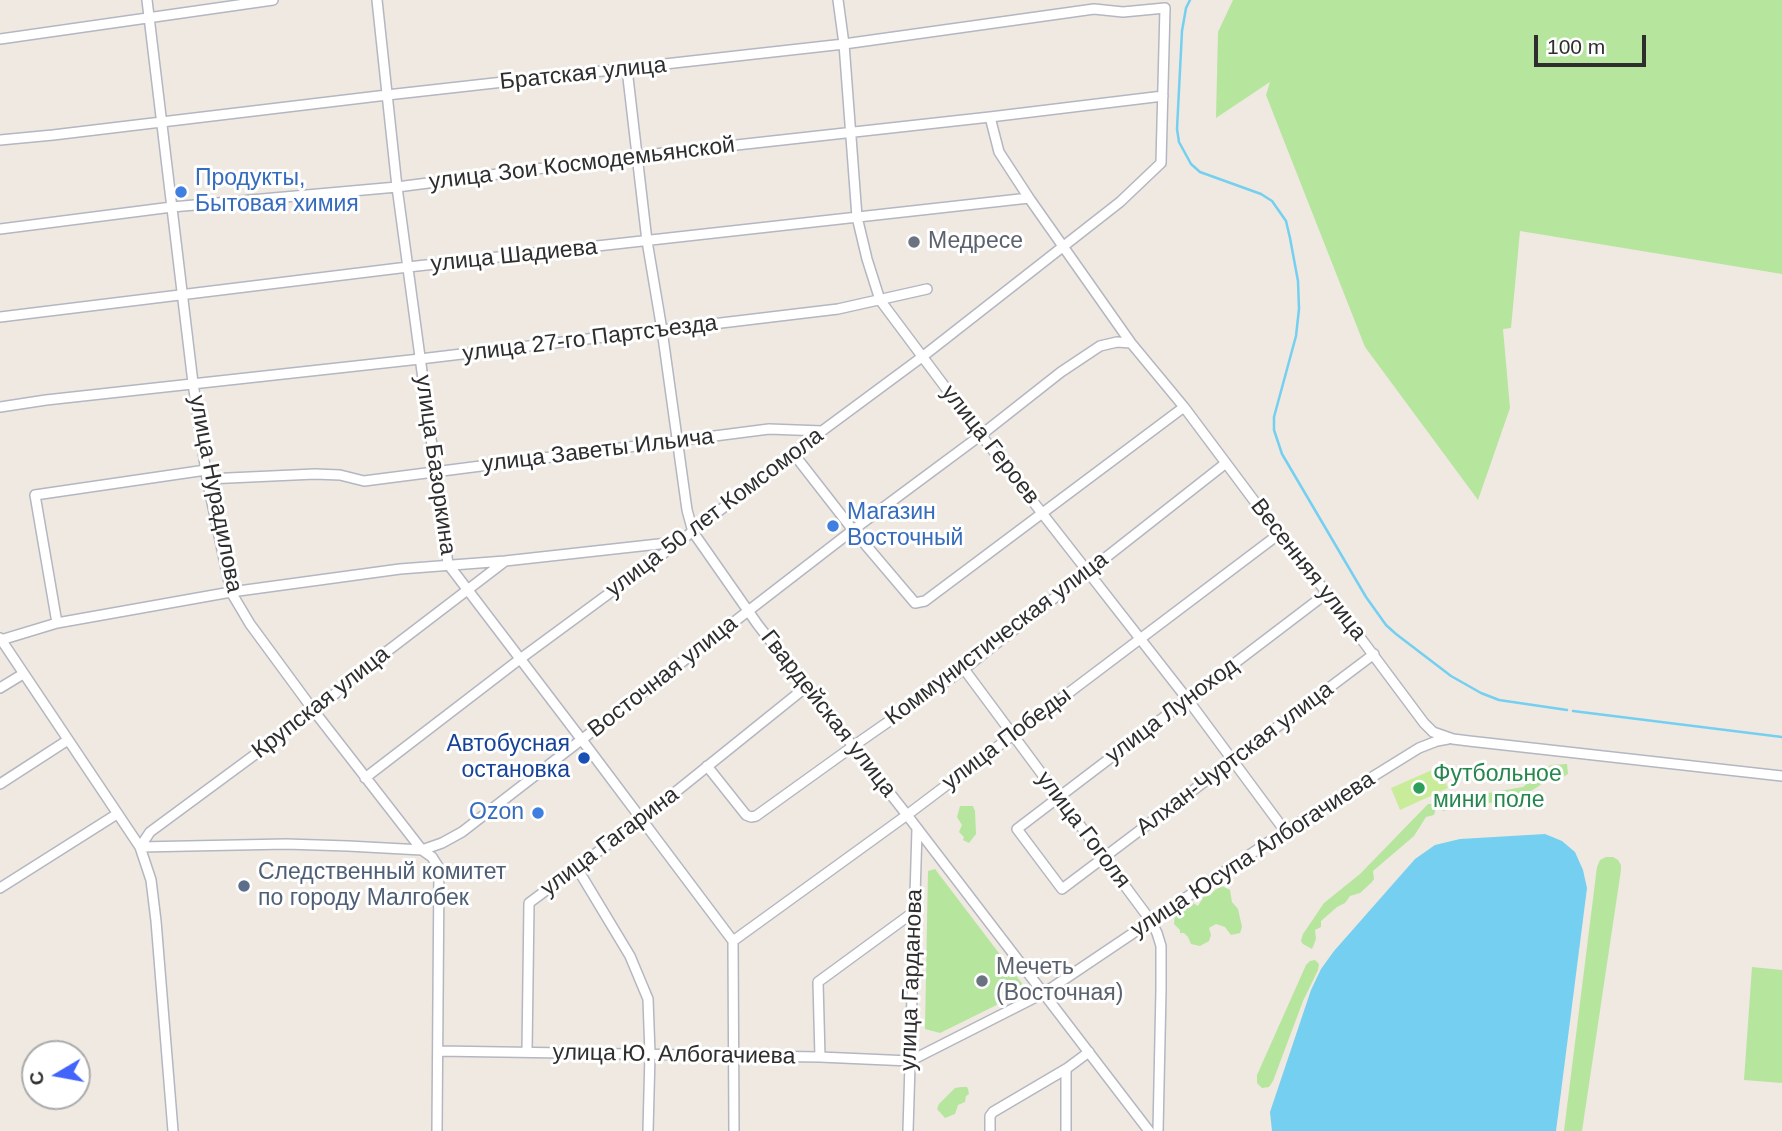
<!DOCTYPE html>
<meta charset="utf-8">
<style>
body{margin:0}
#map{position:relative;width:1782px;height:1131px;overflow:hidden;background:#efe9e1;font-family:Helvetica,sans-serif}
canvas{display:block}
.north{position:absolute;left:21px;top:1040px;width:70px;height:70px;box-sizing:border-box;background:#fff;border:2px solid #ababab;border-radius:50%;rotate:260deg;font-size:19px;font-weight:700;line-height:28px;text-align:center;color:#2e2e2e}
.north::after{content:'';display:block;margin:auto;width:24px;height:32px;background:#4264fb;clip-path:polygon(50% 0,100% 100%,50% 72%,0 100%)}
.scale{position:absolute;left:1534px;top:35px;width:112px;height:32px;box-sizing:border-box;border:4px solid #2e2e2e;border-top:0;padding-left:9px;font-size:21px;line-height:24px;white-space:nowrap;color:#2e2e2e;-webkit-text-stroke:5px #fff;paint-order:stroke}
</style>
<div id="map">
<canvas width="1782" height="1131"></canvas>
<div class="north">С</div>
<div class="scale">100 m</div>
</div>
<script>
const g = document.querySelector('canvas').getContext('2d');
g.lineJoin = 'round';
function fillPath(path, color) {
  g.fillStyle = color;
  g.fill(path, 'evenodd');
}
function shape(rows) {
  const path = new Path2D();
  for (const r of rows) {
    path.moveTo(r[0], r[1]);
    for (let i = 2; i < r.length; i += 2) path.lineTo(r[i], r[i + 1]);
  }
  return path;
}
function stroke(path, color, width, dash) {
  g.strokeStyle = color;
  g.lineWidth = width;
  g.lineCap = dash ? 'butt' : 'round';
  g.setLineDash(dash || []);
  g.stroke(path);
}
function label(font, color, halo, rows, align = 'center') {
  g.font = font + ' Helvetica,sans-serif';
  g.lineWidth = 6;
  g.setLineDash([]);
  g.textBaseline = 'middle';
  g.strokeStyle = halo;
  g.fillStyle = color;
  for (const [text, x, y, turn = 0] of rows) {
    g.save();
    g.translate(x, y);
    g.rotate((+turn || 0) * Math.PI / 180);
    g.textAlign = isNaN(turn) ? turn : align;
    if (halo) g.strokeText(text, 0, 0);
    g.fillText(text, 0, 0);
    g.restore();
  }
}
const green = shape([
 [1233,0,1782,0,1782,274,1520,231,1511,328,1503,329,1510,408,1478,500,1365,347,1266,95,1270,82,1216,118,1218,32],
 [1567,764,1568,774,1563,777,1559,777,1558,772,1556,771,1539,786,1523,796,1515,798,1474,806,1451,808,1444,811,1436,808,1434,815,1426,817,1414,836,1373,871,1374,879,1372,882,1360,893,1350,896,1345,903,1337,907,1321,921,1321,927,1315,930,1316,939,1312,949,1303,944,1301,941,1303,934,1324,903,1360,874,1428,804,1434,804,1438,800,1460,798,1523,787,1551,765],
 [960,806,973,806,975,811,976,834,969,843,963,840,964,837,959,832,962,825,957,817],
 [1606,857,1613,857,1618,860,1621,865,1621,870,1582,1131,1564,1131,1597,867,1600,860],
 [935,869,1027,990,940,1033,925,1029,928,871],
 [1222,886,1230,890,1232,902,1238,909,1242,927,1240,933,1231,935,1225,927,1216,924,1209,928,1211,935,1209,941,1200,946,1191,944,1188,937,1184,933,1180,933,1180,930,1174,924,1175,915,1183,913,1184,908,1189,904,1193,903,1198,906,1205,894,1209,896,1215,890],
 [1315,960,1319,964,1318,970,1303,1001,1273,1081,1269,1087,1262,1088,1257,1083,1257,1075,1306,965,1310,961],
 [1752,967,1782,970,1782,1083,1744,1080],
 [961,1087,967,1087,968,1089,969,1094,966,1096,965,1102,958,1105,955,1114,945,1118,937,1109,939,1104,955,1088]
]);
const pitch = shape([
 [1439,767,1448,788,1400,810,1391,788]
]);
const water = shape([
 [1545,834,1562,841,1575,852,1583,870,1587,888,1556,1131,1272,1131,1270,1112,1311,990,1321,969,1334,951,1415,859,1435,845,1460,839]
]);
const stream = shape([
 [1190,0,1186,8,1182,31,1177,129,1179,142,1191,164,1200,172,1261,194,1272,201,1286,221,1290,238,1298,281,1299,309,1296,336,1274,417,1274,430,1282,454,1366,597,1386,625,1396,634,1451,676,1481,693,1499,700,1567,710],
 [1573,711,1782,737]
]);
const minor = shape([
 [147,0,193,383,207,479,231,592,250,624,314,711,422,850,432,857,439,868,437,1131],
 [377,0,397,187,448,564,582,740,733,941,734,1131],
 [838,0,844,44,857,217,867,259,880,300,981,435,1188,700,1285,831],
 [0,39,273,0],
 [627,69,647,241,662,330,687,510,693,532,758,625,907,815,1149,1131],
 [990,117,999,152,1029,198,1131,343,1184,407,1279,534,1327,593,1424,723,1433,732,1453,739,1469,741,1782,776],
 [0,140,53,135,387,95,844,44,1094,9,1123,12,1165,8,1161,163,1120,202,922,357,822,431,679,542,520,659,365,778],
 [0,229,172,207,397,187,637,156,990,117,1163,96],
 [0,317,408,267,1029,198],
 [0,407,46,400,420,359,838,309,927,289],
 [793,453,853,530,915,603,925,601,1184,407],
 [207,479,315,474,340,475,364,481,769,429,822,431],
 [1327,593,1017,829,1062,889,1374,654],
 [57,623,35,495,206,470],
 [0,638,140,847,151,880,156,921,173,1131],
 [1,640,57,623,231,592,400,569,505,561,677,542],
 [964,669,1151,921,1157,933,1161,946,1161,990,1158,1131],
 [0,688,23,674],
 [707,766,746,815,751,817,756,816,852,747,964,669,1226,463],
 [0,784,68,740],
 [140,847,286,844,348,846,422,850,442,843,462,832,853,530,981,435,1061,372,1100,346,1117,342,1131,343],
 [140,847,150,832,314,711,381,656,504,562],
 [577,868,630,956,648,999,650,1054,648,1131],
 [0,888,117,814],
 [733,941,907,815,1279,534],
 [438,1051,820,1057,910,1061,1044,993,1285,831,1419,748,1437,741,1448,739],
 [527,1052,529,903,642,819,806,687],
 [820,1057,818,982,915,911],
 [908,1131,917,829],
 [990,1131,990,1116,993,1112,1066,1069,1089,1052],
 [1066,1131,1066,1069]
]);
const markers = [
 [181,192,7,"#3f7fe0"],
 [914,242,7,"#6b7280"],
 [833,526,7,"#3f7fe0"],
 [584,758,7,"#1a4fb4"],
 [1419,788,7,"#2e9e5b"],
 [538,813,7,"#3f7fe0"],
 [244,886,7,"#5c6f8a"],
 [982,981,7,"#6b7280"]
];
const streetNames = [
 ["Братская улица",583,74,-6],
 ["улица Зои Космодемьянской",582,164,-7],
 ["улица Шадиева",514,256,-6],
 ["улица 27-го Партсъезда",590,339,-7],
 ["улица Героев",990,445,52],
 ["улица Заветы Ильича",598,451,-7],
 ["улица Базоркина",435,465,82],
 ["улица Нурадилова",215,494,79],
 ["улица 50 лет Комсомола",715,513,-37],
 ["Весенняя улица",1308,570,52],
 ["Коммунистическая улица",997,639,-37],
 ["Восточная улица",663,677,-38],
 ["Крупская улица",321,703,-38],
 ["улица Луноход",1172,711,-37],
 ["Гвардейская улица",828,714,52],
 ["улица Победы",1007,739,-37],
 ["Алхан-Чуртская улица",1235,759,-37],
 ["улица Гоголя",1083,830,53],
 ["улица Гагарина",610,842,-37],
 ["улица Юсупа Албогачиева",1253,855,-33],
 ["улица Гарданова",912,980,-88],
 ["улица Ю. Албогачиева",674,1055,1]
];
const shopNames = [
 ["Продукты,",195,179],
 ["Бытовая химия",195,205],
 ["Магазин",847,513],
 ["Восточный",847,539],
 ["Ozon",524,813,"right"]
];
const worshipNames = [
 ["Медресе",928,242],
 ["Мечеть",996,968],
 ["(Восточная)",996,994]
];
const transitNames = [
 ["Автобусная",570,745],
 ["остановка",570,771]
];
const leisureNames = [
 ["Футбольное",1433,775],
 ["мини поле",1433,801]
];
const serviceNames = [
 ["Следственный комитет",258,873],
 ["по городу Малгобек",258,899]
];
fillPath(green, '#b6e59e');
fillPath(pitch, '#c9ec9a');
fillPath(water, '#75cff0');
stroke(stream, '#75cff0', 2.5);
stroke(minor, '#b4b7c1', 12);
stroke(minor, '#fff', 9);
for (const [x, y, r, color] of markers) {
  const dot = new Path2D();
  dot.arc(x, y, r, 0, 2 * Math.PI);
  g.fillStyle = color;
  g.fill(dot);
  stroke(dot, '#fff', 2.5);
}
label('23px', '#2e2e2e', '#fff', streetNames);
label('23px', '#366cbe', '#fff', shopNames, 'left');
label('23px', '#5b616d', '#fff', worshipNames, 'left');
label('23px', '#164399', '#fff', transitNames, 'right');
label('23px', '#27864d', '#fff', leisureNames, 'left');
label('23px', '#4e5e75', '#fff', serviceNames, 'left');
</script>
